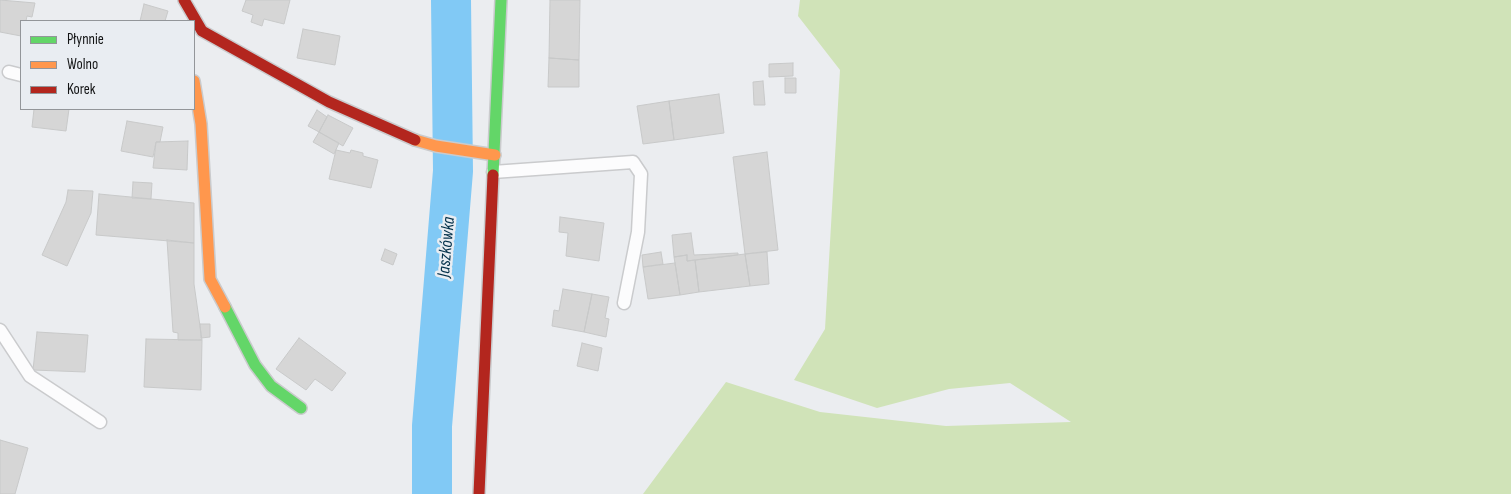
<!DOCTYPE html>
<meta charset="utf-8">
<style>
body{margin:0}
#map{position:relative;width:1511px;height:494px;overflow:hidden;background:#ebedf0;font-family:"Sofia Sans Condensed",sans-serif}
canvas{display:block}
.legend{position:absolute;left:20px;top:20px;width:175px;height:90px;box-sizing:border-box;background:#e9edf2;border:1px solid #93969a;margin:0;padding:6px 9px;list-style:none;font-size:15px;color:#131415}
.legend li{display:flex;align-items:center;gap:10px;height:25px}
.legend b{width:25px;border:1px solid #93969a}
</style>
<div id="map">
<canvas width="1511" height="494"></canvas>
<ul class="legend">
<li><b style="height:6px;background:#63d668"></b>Płynnie</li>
<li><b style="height:6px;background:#ff974d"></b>Wolno</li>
<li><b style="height:6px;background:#b3261e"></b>Korek</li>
</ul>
</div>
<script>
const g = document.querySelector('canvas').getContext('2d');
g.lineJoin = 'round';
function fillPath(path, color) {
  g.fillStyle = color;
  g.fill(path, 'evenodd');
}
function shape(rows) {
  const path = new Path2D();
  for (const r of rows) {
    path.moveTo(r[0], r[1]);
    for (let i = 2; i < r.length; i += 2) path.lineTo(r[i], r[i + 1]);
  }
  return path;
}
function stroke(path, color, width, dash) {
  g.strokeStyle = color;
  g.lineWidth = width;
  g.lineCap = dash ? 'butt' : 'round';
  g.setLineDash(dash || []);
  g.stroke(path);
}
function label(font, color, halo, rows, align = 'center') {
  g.font = font + ' "Sofia Sans Condensed",sans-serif';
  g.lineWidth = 5;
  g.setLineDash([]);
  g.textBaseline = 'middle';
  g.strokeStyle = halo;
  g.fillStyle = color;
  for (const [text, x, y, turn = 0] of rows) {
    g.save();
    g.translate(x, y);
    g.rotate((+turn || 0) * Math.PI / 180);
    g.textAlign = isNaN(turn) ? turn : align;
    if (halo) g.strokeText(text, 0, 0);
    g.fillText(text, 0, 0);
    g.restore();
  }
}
const green = shape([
 [800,0,1511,0,1511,494,643,494,726,382,820,412,946,426,1071,422,1010,383,949,389,877,408,794,380,825,329,840,70,798,16]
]);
const river = shape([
 [432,494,432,426,453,171,451,0]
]);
const building = shape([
 [0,0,35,3,32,17,27,16,26,21,21,21,21,36,0,32,0,0],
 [246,0,290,0,284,24,264,19,262,26,251,22,253,15,242,11,246,0],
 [550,0,580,0,579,60,549,58,550,0],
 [144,4,168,11,165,21,140,21,144,4],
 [303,29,340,36,335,65,297,58,303,29],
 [549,58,579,60,579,87,548,87,549,58],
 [793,63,793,76,769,77,769,64,793,63],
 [785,78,796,78,796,93,785,93,785,78],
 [763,81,765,105,754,105,753,82,763,81],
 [719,94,724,133,674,140,669,101,719,94],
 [669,101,674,140,643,144,637,106,669,101],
 [34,109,69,109,66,131,32,127,34,109],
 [317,110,327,117,319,132,308,126,317,110],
 [328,115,353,128,343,146,319,132,328,115],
 [127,121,163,127,160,142,156,142,153,157,121,151,127,121],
 [319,132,339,143,334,154,313,142,319,132],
 [188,141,187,170,153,168,156,142,188,141],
 [336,150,350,153,351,150,363,153,363,156,378,160,371,188,329,179,336,150],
 [767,152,778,250,745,254,733,157,767,152],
 [133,182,152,183,151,199,132,198,133,182],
 [68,190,93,191,91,213,67,266,42,255,66,202,68,190],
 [99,194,194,203,194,243,96,235,99,194],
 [560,217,604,223,599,261,566,256,568,233,559,232,560,217],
 [691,233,694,255,738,253,738,255,687,261,687,255,674,257,672,235,691,233],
 [167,240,194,243,194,284,202,340,178,340,178,333,173,332,167,240],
 [385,249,397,254,393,265,381,260,385,249],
 [661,252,663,264,643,267,642,255,661,252],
 [767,252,769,284,750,286,745,254,767,252],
 [745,254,750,286,699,292,695,260,745,254],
 [687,255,687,261,695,260,699,292,680,295,674,257,687,255],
 [675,263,680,295,648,299,643,267,675,263],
 [563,289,592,294,584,332,552,326,554,310,559,311,563,289],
 [592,294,609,297,605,318,609,319,606,337,584,332,592,294],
 [200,324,210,324,210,337,201,338,200,324],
 [37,332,88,335,85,372,33,370,37,332],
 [299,338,346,373,332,391,315,379,306,390,276,369,299,338],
 [146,339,202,340,201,390,144,387,146,339],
 [582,343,602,348,598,371,577,366,582,343],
 [0,440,28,448,15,494,0,494,0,440]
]);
const lane = shape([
 [9,72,21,75],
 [493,172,633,162,641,174,638,232,624,303],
 [0,330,30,376,100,422]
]);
const fast = shape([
 [493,175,501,0],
 [225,307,255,365,271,386,301,408]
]);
const slow = shape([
 [194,81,201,124,210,279,225,307],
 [415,140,436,146,495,155]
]);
const jam = shape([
 [184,0,202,31,329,102,415,140],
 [479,494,493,175]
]);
const waterNames = [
 ["Jaszkówka",447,247,-85]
];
fillPath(green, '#d0e3b8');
stroke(river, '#81c9f5', 40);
fillPath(building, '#d6d6d6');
stroke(building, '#c8c9c9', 1);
stroke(lane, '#cacbcd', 15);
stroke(fast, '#cacbcd', 14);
stroke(slow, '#cacbcd', 14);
stroke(jam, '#cacbcd', 14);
stroke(lane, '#fcfcfd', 12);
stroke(fast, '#63d668', 11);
stroke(slow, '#ff974d', 11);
stroke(jam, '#b3261e', 11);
label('italic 18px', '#05324b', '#e9edf2', waterNames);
</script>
